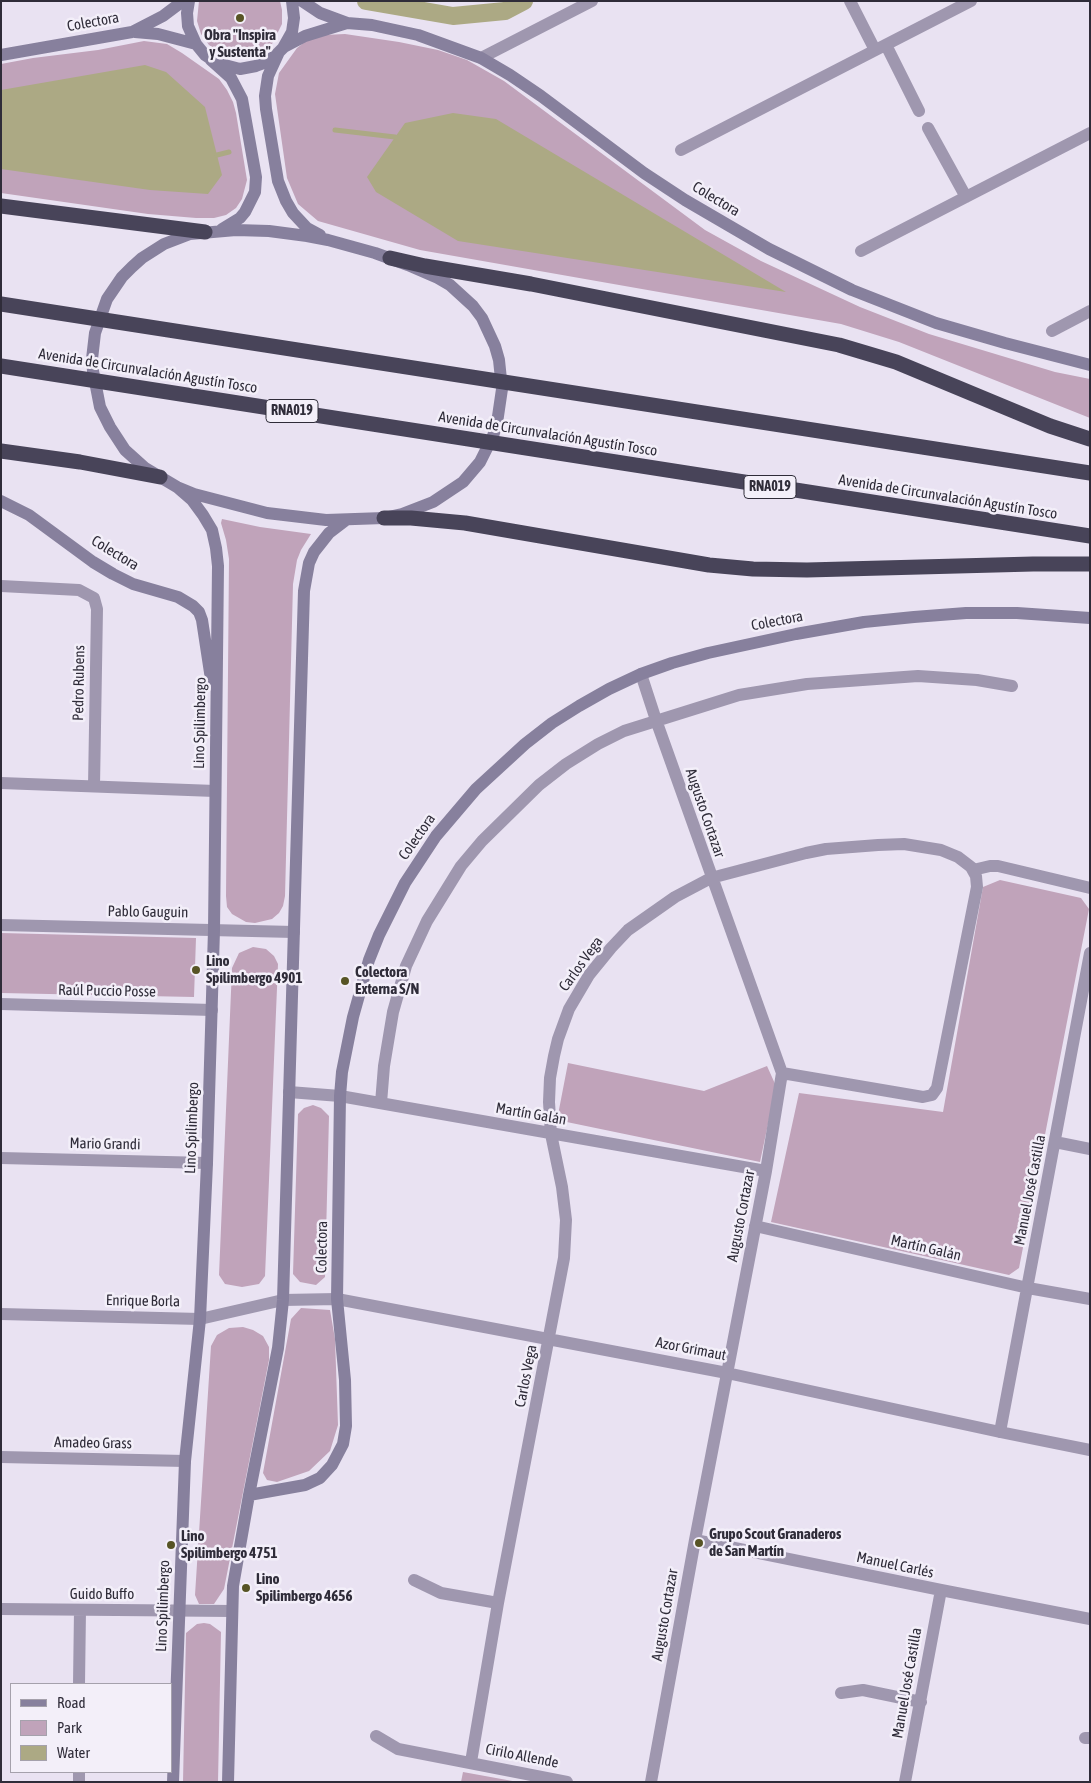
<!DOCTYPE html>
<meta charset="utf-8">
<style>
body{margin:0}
#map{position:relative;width:1091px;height:1783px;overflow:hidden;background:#e9e2f2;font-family:"Asap Condensed",sans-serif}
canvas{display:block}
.frame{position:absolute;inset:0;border:2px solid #2f2c39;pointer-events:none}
.legend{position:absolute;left:10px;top:1683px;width:162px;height:90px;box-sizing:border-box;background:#f3eff9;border:1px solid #a5a1ac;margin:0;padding:6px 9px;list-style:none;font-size:15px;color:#2f2c39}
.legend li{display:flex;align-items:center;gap:10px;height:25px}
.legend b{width:25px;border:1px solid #a5a1ac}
</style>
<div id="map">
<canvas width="1091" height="1783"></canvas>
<div class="frame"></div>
<ul class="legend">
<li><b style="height:6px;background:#87809d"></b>Road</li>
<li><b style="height:14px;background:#c0a3ba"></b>Park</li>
<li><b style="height:14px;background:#aca984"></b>Water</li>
</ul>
</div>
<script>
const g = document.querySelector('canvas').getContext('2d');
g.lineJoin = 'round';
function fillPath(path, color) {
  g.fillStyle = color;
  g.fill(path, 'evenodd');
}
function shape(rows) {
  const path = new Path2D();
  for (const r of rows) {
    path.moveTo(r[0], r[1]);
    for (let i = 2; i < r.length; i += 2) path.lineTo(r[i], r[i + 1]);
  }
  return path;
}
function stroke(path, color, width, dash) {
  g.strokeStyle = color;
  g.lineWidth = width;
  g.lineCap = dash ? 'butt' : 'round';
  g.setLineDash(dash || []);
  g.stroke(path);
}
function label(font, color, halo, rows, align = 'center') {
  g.font = font + ' "Asap Condensed",sans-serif';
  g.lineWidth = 5;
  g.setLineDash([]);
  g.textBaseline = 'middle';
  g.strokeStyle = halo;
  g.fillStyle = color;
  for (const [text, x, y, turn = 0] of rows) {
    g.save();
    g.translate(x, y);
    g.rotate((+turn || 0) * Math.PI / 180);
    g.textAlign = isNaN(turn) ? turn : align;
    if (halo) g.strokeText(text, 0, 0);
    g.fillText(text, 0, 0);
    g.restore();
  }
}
const green = shape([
 [199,1,280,1,282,10,282,24,272,44,260,53,247,58,226,56,209,45,201,34,197,21],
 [345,34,399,42,438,50,467,60,504,81,705,230,761,261,860,307,929,334,1055,372,1090,379,1090,418,899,342,841,324,420,250,318,221,298,204,287,178,275,94,279,73,297,48,306,41,324,35],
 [144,41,167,44,182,53,219,79,227,90,233,102,236,113,247,180,242,199,236,208,226,215,214,218,196,218,148,214,1,193,1,64,33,58,98,50],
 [222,519,260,527,311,534,301,550,297,560,293,584,285,896,283,906,279,913,272,919,255,923,246,922,232,914,227,907,226,896,229,559,226,540,221,523],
 [1000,880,1081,898,1089,909,1019,1268,1009,1275,771,1222,799,1093,943,1112,983,887],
 [1,933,196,938,194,997,1,993],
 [253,947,266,949,274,956,278,964,265,1276,259,1284,242,1287,225,1284,219,1275,232,968,239,953],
 [568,1063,704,1091,767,1066,776,1086,760,1162,557,1120],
 [313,1105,321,1108,329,1116,325,1277,316,1285,300,1282,293,1274,298,1114,304,1108],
 [301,1308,330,1310,335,1339,338,1425,330,1451,309,1471,277,1482,267,1480,263,1473,291,1319],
 [243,1327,253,1330,263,1336,269,1347,269,1360,224,1589,214,1604,199,1604,195,1595,211,1346,217,1335,229,1328],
 [204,1623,210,1624,221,1632,218,1782,183,1782,186,1633,197,1624],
 [463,1772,518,1782,461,1782]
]);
const water = shape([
 [145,65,166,72,205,107,222,175,208,194,150,190,1,169,1,90],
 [453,113,496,119,786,292,458,241,376,192,367,177,405,123]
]);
const stream = shape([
 [335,130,395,137],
 [217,155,229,152]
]);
const canal = shape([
 [366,1,453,16,505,11,524,1]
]);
const street = shape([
 [850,1,875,50],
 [886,45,919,111],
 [481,58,592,1],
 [928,128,966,197],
 [681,150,971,1],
 [861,251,1090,133],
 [1052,331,1090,311],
 [1,586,79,590,94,598,97,609,94,786],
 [641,674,656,720,782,1073,766,1171,695,1540,651,1782],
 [1,783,215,791],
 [973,870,990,866,998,866,1090,888],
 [1,925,294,932],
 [1,1004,212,1010],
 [289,1092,340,1096,766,1171],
 [381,1103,384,1066,393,1012,406,966,427,921,461,866,482,841,539,785,566,764,598,744,624,731,739,695,807,684,918,676,977,680,1012,686],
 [1055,1142,1090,1149],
 [1,1158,207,1163],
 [755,1226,1028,1288,1090,1299],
 [1,1314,200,1319,283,1300,337,1299,727,1373,1000,1432,1090,1450],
 [1000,1432,1090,953],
 [1,1457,185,1461],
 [695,1540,941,1590,1090,1619],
 [414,1580,441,1593,498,1603],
 [1,1609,232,1611],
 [79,1684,80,1610],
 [841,1693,863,1690,921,1702],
 [376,1736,398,1749,567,1782],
 [1085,1738,1090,1738],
 [471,1762,498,1603,564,1258,566,1220,562,1187,551,1134,549,1102,550,1078,554,1056,558,1039,569,1009,589,975,611,948,628,930,675,897,711,878,806,853,826,849,878,845,904,844,941,850,958,857,971,867,976,876,977,887,937,1088,932,1095,923,1097,782,1073],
 [79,1782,79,1772],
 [905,1782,941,1590]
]);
const secondary = shape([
 [189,1,187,13,188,26,196,44,205,55,217,63,240,69,256,66,264,63,275,56,283,48,292,32,294,18,292,1],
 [302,1,320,13,347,23,372,25,418,35,481,58,510,75,541,96,644,173,685,200,769,249,852,290,936,323,1005,343,1090,365],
 [135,32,158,34,196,44],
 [284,47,305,36,347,23],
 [279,52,268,76,265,96,266,109,278,181,286,201,293,213,307,228,320,235],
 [1,55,132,32,163,16,183,1],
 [211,60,231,78,242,99,256,177,255,192,245,212,240,218,222,229],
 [236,230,269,231,307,236,328,240,375,253,408,265,438,278,450,285,473,306,482,318,495,346,499,360,502,389,497,423,493,436,480,462,463,482,433,502,402,514,384,518,326,520,267,513,194,494,177,487,145,468,125,450,110,427,100,407,93,371,92,359,95,333,107,299,122,277,132,267,142,258,164,244,190,234,236,230],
 [1,501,29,515,93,562,113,574,133,584,178,597,193,606,199,612,202,620,211,679],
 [249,1495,305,1485,320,1478,332,1465,343,1444,346,1426,345,1380,337,1299,340,1096,342,1072,353,1017,369,960,379,935,405,883,436,836,476,789,525,744,552,723,579,706,609,689,641,674,672,663,708,653,796,634,864,622,914,617,966,613,1017,613,1090,618],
 [173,1782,185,1461,200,1319,207,1163,214,930,218,566,216,548,212,530,203,515,192,500,177,487],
 [228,1782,233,1586,249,1495,278,1348,283,1300,304,591,309,563,314,552,329,533,346,520]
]);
const highway = shape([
 [1,206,205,232],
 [390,258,425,266,531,284,839,345,896,362,1050,426,1090,439],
 [1,304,1090,473],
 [1,366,1090,536],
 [1,451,80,462,160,477],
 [384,518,411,518,465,523,709,565,753,569,807,570,1033,564,1090,564]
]);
const markers = [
 [240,18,5,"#575425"],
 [196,970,5,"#575425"],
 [345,981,5,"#575425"],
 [699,1543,5,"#575425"],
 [171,1545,5,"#575425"],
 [246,1588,5,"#575425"]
];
const shields = [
 [292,411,52],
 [770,487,52]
];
const shieldNames = [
 ["RNA019",292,411],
 ["RNA019",770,487]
];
const streetNames = [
 ["Colectora",93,22,-10],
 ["Colectora",716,199,31],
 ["Avenida de Circunvalación Agustín Tosco",148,371,9],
 ["Avenida de Circunvalación Agustín Tosco",548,434,9],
 ["Avenida de Circunvalación Agustín Tosco",948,497,9],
 ["Colectora",115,553,31],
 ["Colectora",777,621,-11],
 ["Pedro Rubens",79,683,-89],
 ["Lino Spilimbergo",200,723,-89],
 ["Augusto Cortazar",705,813,71],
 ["Colectora",417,837,-55],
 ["Pablo Gauguin",148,912,1],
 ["Carlos Vega",581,964,-54],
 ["Raúl Puccio Posse",107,991,1],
 ["Martín Galán",531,1114,10],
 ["Lino Spilimbergo",192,1128,-88],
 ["Mario Grandi",105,1144,1],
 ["Manuel José Castilla",1030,1190,-79],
 ["Augusto Cortazar",741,1216,-79],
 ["Colectora",322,1247,-89],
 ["Martín Galán",926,1248,13],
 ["Enrique Borla",143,1301,1],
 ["Azor Grimaut",691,1349,11],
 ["Carlos Vega",526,1376,-79],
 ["Amadeo Grass",93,1443,1],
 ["Manuel Carlés",895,1565,12],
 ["Guido Buffo",102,1594],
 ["Lino Spilimbergo",163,1606,-88],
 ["Augusto Cortazar",665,1615,-80],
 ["Manuel José Castilla",907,1683,-80],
 ["Cirilo Allende",522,1756,11]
];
const poiNames = [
 ["Obra \"Inspira",240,35,"center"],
 ["y Sustenta\"",240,52,"center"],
 ["Lino",206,961],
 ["Spilimbergo 4901",206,978],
 ["Colectora",355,972],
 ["Externa S/N",355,989],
 ["Grupo Scout Granaderos",709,1534],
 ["de San Martín",709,1551],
 ["Lino",181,1536],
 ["Spilimbergo 4751",181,1553],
 ["Lino",256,1579],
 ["Spilimbergo 4656",256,1596]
];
fillPath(green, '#c0a3ba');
fillPath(water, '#aca984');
stroke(stream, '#aca984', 5);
stroke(canal, '#aca984', 18);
stroke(street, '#9f97af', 12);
stroke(secondary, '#87809d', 12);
stroke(highway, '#484459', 15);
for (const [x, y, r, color] of markers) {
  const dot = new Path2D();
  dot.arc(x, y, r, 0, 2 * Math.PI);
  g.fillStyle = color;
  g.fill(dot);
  stroke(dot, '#f3eff9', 2);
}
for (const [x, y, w] of shields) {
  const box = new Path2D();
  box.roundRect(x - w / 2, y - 11.5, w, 23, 4);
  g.fillStyle = '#f3eff9';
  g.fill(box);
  stroke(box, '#2f2c39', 1);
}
label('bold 14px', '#2f2c39', null, shieldNames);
label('15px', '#2f2c39', '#f3eff9', streetNames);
label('bold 15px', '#2f2c39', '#f3eff9', poiNames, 'left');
</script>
